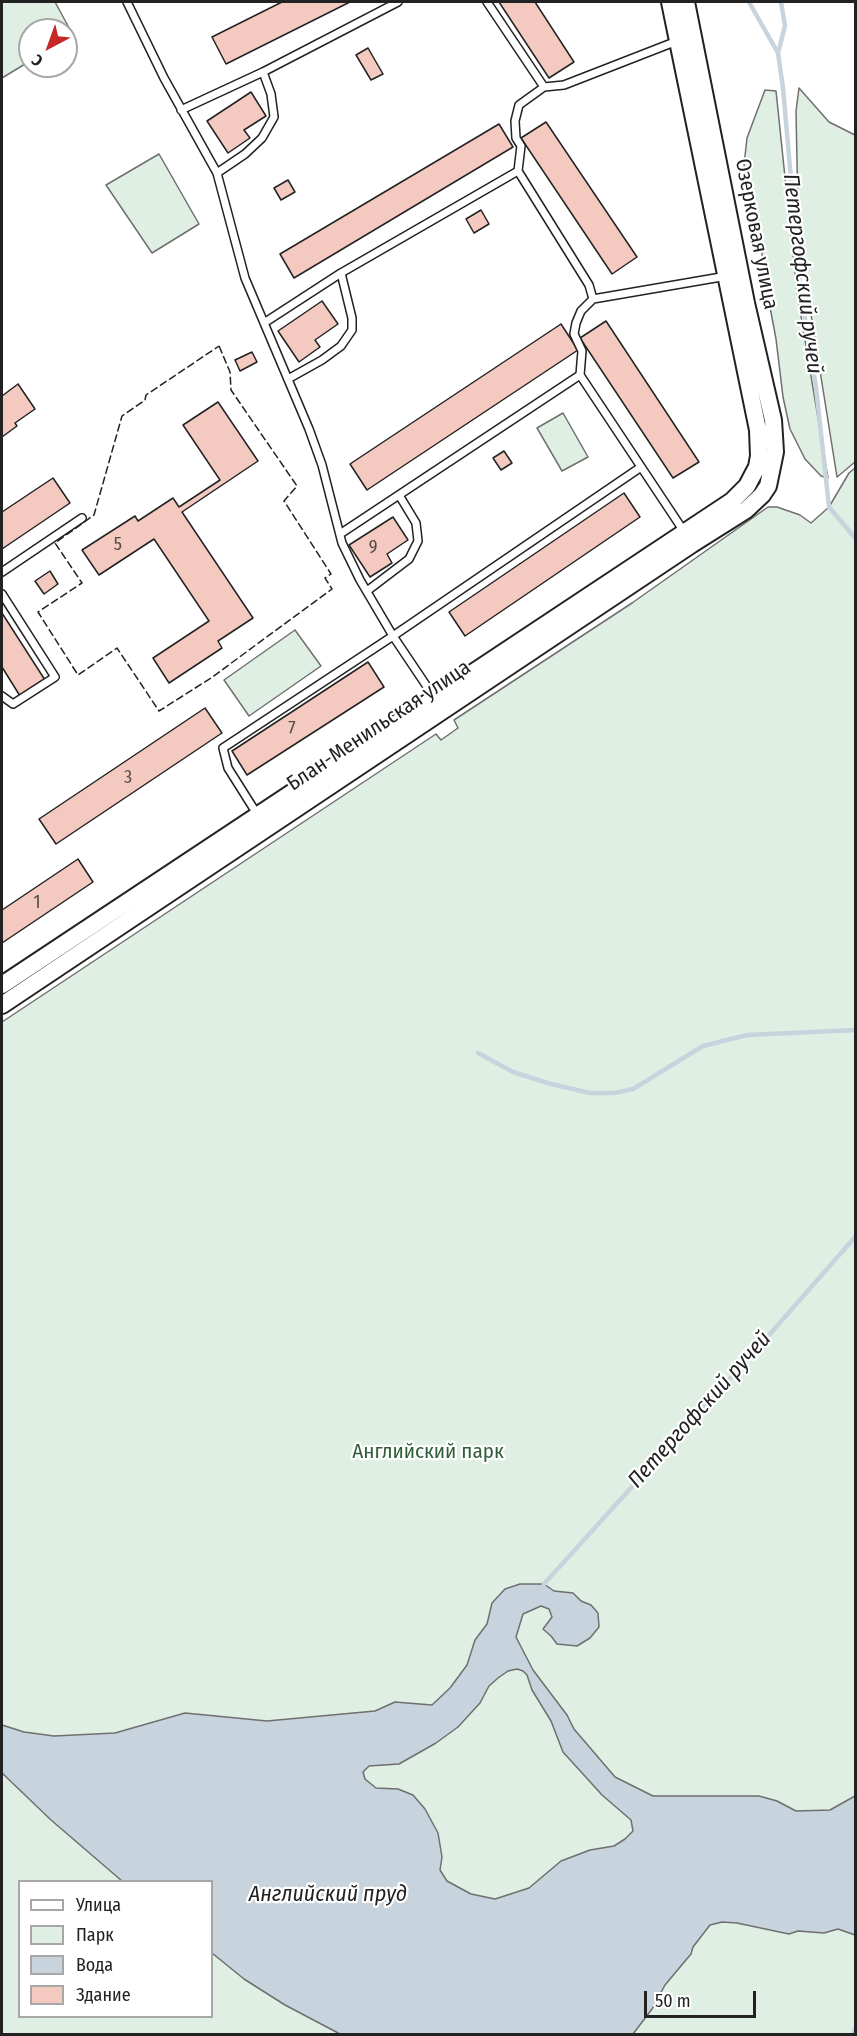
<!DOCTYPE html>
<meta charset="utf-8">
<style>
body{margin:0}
#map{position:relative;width:857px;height:2036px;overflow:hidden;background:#fff;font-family:"Fira Sans Condensed",sans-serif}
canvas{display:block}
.frame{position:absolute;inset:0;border:3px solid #222;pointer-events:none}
.legend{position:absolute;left:18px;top:1880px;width:195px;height:138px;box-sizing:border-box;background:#fff;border:2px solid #a7a7a7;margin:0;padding:8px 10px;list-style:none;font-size:18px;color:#222}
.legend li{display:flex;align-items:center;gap:12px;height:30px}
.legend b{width:30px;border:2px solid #a7a7a7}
.north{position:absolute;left:18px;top:18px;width:60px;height:60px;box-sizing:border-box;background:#fff;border:2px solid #a7a7a7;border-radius:50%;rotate:221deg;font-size:16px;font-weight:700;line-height:24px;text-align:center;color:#222}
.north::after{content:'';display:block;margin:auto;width:21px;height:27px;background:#c62828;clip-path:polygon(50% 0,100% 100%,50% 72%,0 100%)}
.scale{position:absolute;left:644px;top:1991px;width:112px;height:27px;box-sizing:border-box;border:3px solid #222;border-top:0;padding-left:8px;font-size:18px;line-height:21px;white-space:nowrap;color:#222;-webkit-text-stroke:4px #fff;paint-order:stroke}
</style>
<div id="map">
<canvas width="857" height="2036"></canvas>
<div class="frame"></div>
<ul class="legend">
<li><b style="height:8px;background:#fff"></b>Улица</li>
<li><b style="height:16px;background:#e0efe3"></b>Парк</li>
<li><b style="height:16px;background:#c7d3dd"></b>Вода</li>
<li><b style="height:16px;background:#f3c9c0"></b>Здание</li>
</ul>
<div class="north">С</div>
<div class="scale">50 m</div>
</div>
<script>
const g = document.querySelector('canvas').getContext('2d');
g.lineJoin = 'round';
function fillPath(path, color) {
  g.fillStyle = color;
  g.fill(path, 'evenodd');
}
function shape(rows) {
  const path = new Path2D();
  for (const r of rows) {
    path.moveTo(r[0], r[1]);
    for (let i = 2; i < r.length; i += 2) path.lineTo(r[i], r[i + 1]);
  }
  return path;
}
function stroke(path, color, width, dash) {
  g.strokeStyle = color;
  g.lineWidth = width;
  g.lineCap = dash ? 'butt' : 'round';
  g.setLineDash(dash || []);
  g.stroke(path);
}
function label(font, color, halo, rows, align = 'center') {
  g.font = font + ' "Fira Sans Condensed",sans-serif';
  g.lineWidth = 4.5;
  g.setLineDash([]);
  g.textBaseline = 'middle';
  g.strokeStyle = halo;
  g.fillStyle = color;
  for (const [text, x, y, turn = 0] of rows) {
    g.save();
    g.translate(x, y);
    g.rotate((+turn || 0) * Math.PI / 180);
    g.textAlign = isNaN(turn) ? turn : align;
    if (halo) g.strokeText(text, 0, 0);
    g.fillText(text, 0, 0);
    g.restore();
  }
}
const green = shape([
 [2,2,55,2,73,35,66,40,66,30,30,30,30,61,2,78,2,2],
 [799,88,829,122,855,135,855,462,837,477,805,277,798,212,796,111,799,88],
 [765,90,776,91,797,292,828,478,821,476,805,459,790,429,783,397,776,339,764,275,758,213,744,165,747,138,765,90],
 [159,154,199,224,152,253,106,185,159,154],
 [563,413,588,457,562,471,537,428,563,413],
 [855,468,855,2034,2,2034,2,1022,436,734,441,740,458,728,454,720,632,603,768,507,777,507,800,515,811,523,829,507,849,473,855,468],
 [20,1882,212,1882,212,2016,20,2016,20,1882],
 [295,630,321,666,249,716,224,680,295,630]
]);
const water = shape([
 [520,1584,544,1584,554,1591,573,1593,581,1601,591,1605,598,1613,599,1627,590,1638,577,1646,557,1644,551,1636,543,1629,552,1617,549,1609,541,1606,523,1614,516,1637,533,1670,567,1715,574,1729,615,1777,653,1796,759,1796,777,1801,796,1811,830,1810,855,1796,855,1935,838,1929,824,1933,798,1931,789,1934,737,1923,722,1922,710,1925,693,1947,691,1954,665,1985,652,2009,633,2034,340,2034,285,2005,244,1979,212,1953,212,1882,122,1881,51,1820,2,1773,2,1725,24,1732,54,1736,115,1733,185,1713,267,1721,375,1711,395,1702,432,1705,450,1688,467,1665,475,1640,487,1624,492,1603,505,1589,520,1584],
 [517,1669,523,1671,527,1675,532,1690,551,1721,563,1752,602,1795,631,1820,633,1831,625,1839,614,1846,590,1850,561,1861,529,1888,495,1899,471,1894,447,1881,440,1870,442,1857,438,1833,425,1809,413,1795,398,1789,376,1788,365,1779,363,1772,369,1766,399,1764,436,1743,458,1727,480,1703,489,1686,498,1678,508,1671,517,1669]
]);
const stream = shape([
 [749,2,778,53],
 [781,2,785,26,778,53,783,88,801,293,816,387,829,507,856,539],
 [478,1053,513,1072,551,1084,590,1093,614,1093,633,1089,703,1046,747,1035,856,1030],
 [544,1584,763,1342,856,1236],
 [853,2034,856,2027]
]);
const building = shape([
 [282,2,350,2,226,64,212,37,282,2],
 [499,2,535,2,574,62,549,78,499,2],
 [368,48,383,74,371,80,356,55,368,48],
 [251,92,266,116,244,130,250,138,228,153,207,121,251,92],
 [546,122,637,257,612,274,521,138,546,122],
 [499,124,513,147,294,278,280,254,499,124],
 [288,180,295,192,281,200,274,188,288,180],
 [481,210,489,224,474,233,466,219,481,210],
 [322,301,338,324,315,340,320,347,299,362,278,331,322,301],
 [606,321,699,462,673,478,580,338,606,321],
 [561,324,578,350,367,490,350,464,561,324],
 [252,352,257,362,240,371,235,360,252,352],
 [18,384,35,409,15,423,17,426,2,437,2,396,18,384],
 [218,402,258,461,182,512,253,618,218,641,222,648,169,683,153,658,209,621,154,539,99,575,82,550,135,516,138,521,173,498,179,507,220,480,183,425,218,402],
 [504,451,512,463,501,470,493,458,504,451],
 [53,478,70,503,2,549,2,512,53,478],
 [624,493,640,517,465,636,449,612,624,493],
 [393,517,408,540,387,554,392,563,370,577,349,545,393,517],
 [50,571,58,584,44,594,35,581,50,571],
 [2,613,45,680,20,696,2,667,2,613],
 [368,662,384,687,247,775,232,751,368,662],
 [205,708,222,733,56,844,39,819,205,708],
 [78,859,93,882,2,943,2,910,78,859]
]);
const service = shape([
 [127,2,164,78,217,173,245,278,309,429,322,465,342,543,360,580,393,636,434,697],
 [487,2,544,87,564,85,677,41],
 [181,110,263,72],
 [518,171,521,146,516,138,515,121,519,105,544,87],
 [217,173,245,154,262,138,274,117,271,94,263,72,398,2],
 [264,323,341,273,518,171,589,285,593,299,727,276],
 [580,375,582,351,574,334,576,323,581,311,593,299],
 [288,379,322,360,341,346,352,330,352,318,341,273],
 [340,534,580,375,685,533],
 [2,572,82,518],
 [367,591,409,559,418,541,416,523,399,495],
 [2,594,55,677,13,704,2,696],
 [257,814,228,768,223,748,393,636,641,467]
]);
const tertiary = shape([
 [2,985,732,501,747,486,757,467,759,456,758,430,670,2],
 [2,1005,692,544,746,510,762,495,768,486,775,452,773,420,746,303,686,2]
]);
const fence = shape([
 [219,346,230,372,231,390,297,486,284,501,331,574,325,578,332,589,211,678,159,711,117,648,78,675,38,612,82,583,55,543,94,515,122,416,145,400,146,395,219,346]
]);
const numberNames = [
 ["5",118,545],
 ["9",373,548],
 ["7",292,729],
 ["3",128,778],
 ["1",37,903]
];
const streetNames = [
 ["Озерковая улица",756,234,79],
 ["Блан-Менильская улица",379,726,-34]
];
const parkNames = [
 ["Английский парк",428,1452]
];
const waterNames = [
 ["Петергофский ручей",802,274,83],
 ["Петергофский ручей",700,1410,-48],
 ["Английский пруд",328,1895]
];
fillPath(green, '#e0efe3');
stroke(green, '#6f6f6f', 1.5);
fillPath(water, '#c7d3dd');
stroke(water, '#6f6f6f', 1.5);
stroke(stream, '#c7d3dd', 4.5);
fillPath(building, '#f3c9c0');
stroke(building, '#222', 1.5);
stroke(service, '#222', 10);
stroke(tertiary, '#222', 20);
stroke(service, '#fff', 7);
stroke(tertiary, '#fff', 16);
stroke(fence, '#222', 1.5, [8, 3]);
label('18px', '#564c4a', null, numberNames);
label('21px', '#222', '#fff', streetNames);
label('21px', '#2f5e38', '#fff', parkNames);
label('italic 22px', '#222', '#fff', waterNames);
</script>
